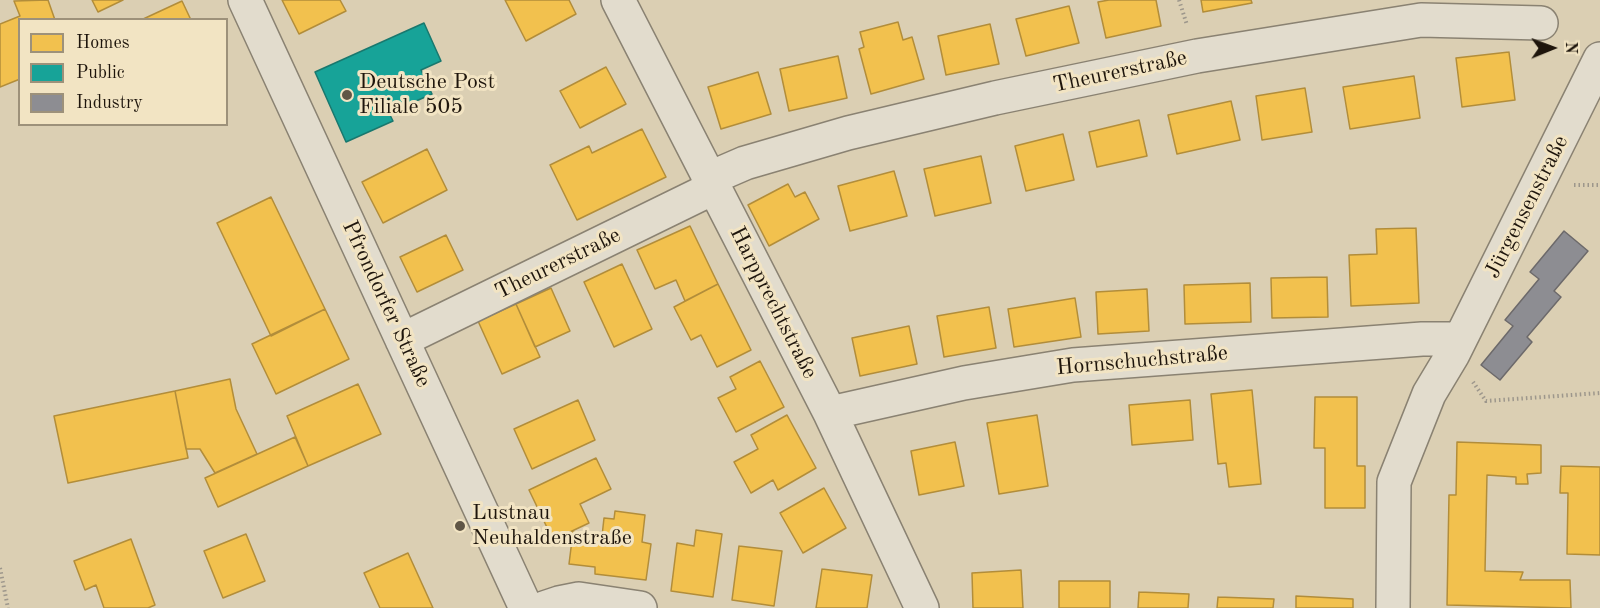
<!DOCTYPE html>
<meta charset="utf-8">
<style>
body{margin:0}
#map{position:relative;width:1600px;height:608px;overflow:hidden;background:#dbcfb3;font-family:"Old Standard TT",serif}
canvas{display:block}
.legend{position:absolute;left:18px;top:18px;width:210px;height:108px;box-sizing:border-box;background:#f2e4c3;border:2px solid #9d917a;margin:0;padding:8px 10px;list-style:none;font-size:18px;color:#1e150c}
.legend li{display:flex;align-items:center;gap:12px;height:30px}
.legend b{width:30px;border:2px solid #9d917a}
.north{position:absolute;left:1522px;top:18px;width:60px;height:60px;-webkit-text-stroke:4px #f2e4c3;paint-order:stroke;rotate:89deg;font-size:16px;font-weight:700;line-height:24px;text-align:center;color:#1e150c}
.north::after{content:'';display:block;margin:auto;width:21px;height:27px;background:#1e150c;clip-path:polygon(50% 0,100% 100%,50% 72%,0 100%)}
</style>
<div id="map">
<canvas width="1600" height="608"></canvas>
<ul class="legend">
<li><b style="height:16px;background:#f2c14e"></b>Homes</li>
<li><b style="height:16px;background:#17a398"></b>Public</li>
<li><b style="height:16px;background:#8d8d92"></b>Industry</li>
</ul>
<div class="north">N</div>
</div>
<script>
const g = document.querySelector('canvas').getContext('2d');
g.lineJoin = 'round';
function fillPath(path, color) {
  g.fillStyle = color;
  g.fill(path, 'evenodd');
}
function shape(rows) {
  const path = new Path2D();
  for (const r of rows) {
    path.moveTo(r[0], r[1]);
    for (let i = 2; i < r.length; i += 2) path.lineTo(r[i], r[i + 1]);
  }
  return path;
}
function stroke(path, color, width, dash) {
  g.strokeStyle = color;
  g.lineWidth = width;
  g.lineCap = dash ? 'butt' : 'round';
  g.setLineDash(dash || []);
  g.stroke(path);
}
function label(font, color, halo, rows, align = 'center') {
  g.font = font + ' "Old Standard TT",serif';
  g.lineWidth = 6;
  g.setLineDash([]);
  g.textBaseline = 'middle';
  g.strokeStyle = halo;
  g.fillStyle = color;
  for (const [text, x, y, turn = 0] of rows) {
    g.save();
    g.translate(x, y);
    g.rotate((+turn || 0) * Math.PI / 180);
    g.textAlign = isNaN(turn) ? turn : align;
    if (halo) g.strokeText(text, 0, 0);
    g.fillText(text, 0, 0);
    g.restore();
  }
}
const homes = shape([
 [48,0,55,20,20,20,20,79,0,87,0,24,20,16,14,1,48,0],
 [92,0,123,0,98,12,92,0],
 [282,0,340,0,346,11,299,34,282,0],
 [505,0,569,0,576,14,526,41,505,0],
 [1109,0,1156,0,1161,26,1106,38,1098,2,1109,0],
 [1201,0,1251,0,1252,3,1203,12,1201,0],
 [182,1,191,20,141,20,182,1],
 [1069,6,1079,43,1026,56,1016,19,1069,6],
 [898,22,903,40,912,37,924,79,871,94,859,49,864,47,860,32,898,22],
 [990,24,999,64,946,75,938,36,990,24],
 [1509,52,1515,100,1462,107,1456,58,1509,52],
 [838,56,847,98,789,111,780,69,838,56],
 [606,67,626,104,580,128,560,91,606,67],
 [758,72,771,114,721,129,708,87,758,72],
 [1414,76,1420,118,1350,129,1343,87,1414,76],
 [1305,88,1312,132,1262,140,1256,96,1305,88],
 [1231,101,1240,140,1177,154,1168,115,1231,101],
 [1139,120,1147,156,1097,167,1089,132,1139,120],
 [642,129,666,177,577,220,550,165,589,146,592,153,642,129],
 [1063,134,1074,180,1026,191,1015,146,1063,134],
 [427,149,447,190,383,223,362,182,427,149],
 [981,156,991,203,935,216,924,169,981,156],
 [894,171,907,216,850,231,838,186,894,171],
 [788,184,795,197,805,192,819,219,769,246,748,205,788,184],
 [271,197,325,309,271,336,217,223,271,197],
 [690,226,718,284,685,301,676,280,655,289,637,250,690,226],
 [1416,228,1419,303,1351,306,1349,255,1377,254,1376,229,1416,228],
 [446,235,463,270,417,292,400,257,446,235],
 [622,264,652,329,614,347,584,282,622,264],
 [1327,277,1328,317,1272,318,1271,278,1327,277],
 [1250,283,1251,322,1185,324,1184,285,1250,283],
 [718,284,751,350,717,367,701,335,691,340,674,307,718,284],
 [551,288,570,331,535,347,516,304,551,288],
 [1147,289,1149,331,1098,334,1096,292,1147,289],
 [1075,298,1081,337,1014,347,1008,309,1075,298],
 [516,304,540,357,502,374,478,321,516,304],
 [989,307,996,348,944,357,937,316,989,307],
 [325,309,349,359,276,394,252,344,325,309],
 [909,326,917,364,860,376,852,338,909,326],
 [760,361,784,407,736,432,718,398,736,389,730,377,760,361],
 [230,379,236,409,257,454,215,473,200,449,186,449,175,391,230,379],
 [358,384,381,434,308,466,287,416,358,384],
 [1252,390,1261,484,1229,487,1226,463,1218,464,1211,394,1252,390],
 [175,391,188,458,68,483,54,416,175,391],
 [1315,397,1357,397,1357,466,1365,466,1365,508,1325,508,1325,448,1314,448,1315,397],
 [578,400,595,440,532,469,514,429,578,400],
 [1190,400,1193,440,1132,445,1129,405,1190,400],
 [787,415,816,468,778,490,773,480,751,493,734,462,758,449,751,435,787,415],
 [1037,415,1048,486,999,494,987,423,1037,415],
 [295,437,308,466,218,507,205,478,295,437],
 [955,442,964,486,919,495,911,451,955,442],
 [1457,442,1541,445,1541,473,1527,474,1528,484,1516,484,1516,477,1487,475,1485,571,1523,572,1520,580,1570,580,1571,608,1447,605,1449,495,1456,495,1457,442],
 [596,458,611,489,580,504,589,523,553,540,529,490,596,458],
 [1561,466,1600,467,1600,555,1567,554,1568,493,1560,493,1561,466],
 [824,488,846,528,803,553,780,513,824,488],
 [615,511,645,515,642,542,651,544,646,580,595,574,595,567,569,564,573,532,602,536,604,518,614,519,615,511],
 [696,530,722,534,713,597,671,591,677,543,694,546,696,530],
 [246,534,265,581,223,598,204,551,246,534],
 [131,539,155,605,148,608,104,608,96,585,85,590,74,561,131,539],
 [739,546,782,551,774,606,732,600,739,546],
 [408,553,433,608,380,608,364,573,408,553],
 [822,569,872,575,867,608,816,608,822,569],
 [1021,570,1023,608,973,608,972,573,1021,570],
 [1059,581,1110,581,1110,608,1059,608,1059,581],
 [1139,592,1189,594,1188,608,1138,608,1139,592],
 [1296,596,1353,599,1353,608,1296,608,1296,596],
 [1218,597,1274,599,1273,608,1217,608,1218,597]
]);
const public = shape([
 [424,23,441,61,421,70,432,94,389,113,393,121,346,142,315,72,424,23]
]);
const industry = shape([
 [1564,231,1588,251,1554,291,1561,297,1527,337,1532,342,1500,380,1481,365,1513,326,1505,320,1539,279,1530,272,1564,231]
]);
const path = shape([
 [1179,0,1187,25],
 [1574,185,1600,185],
 [1473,382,1486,401,1600,393],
 [0,568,8,608]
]);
const minor = shape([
 [245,0,526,608],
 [618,0,830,413,922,608],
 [708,179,745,163,848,133,995,98,1197,56,1421,20,1541,23],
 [402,340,713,188],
 [830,413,964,383,1073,365,1422,339,1449,339,1458,343],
 [544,608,559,603,579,599,640,608],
 [1393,608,1394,482,1429,394,1453,354,1600,59]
]);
const markers = [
 [347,95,6,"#605646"],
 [460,526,6,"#605646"]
];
const streetNames = [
 ["Theurerstraße",1120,72,-12],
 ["Jürgensenstraße",1527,207,-63],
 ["Theurerstraße",558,264,-26],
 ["Harpprechtstraße",773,303,63],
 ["Pfrondorfer Straße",386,304,65],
 ["Hornschuchstraße",1142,361,-5]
];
const poiNames = [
 ["Deutsche Post",359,82],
 ["Filiale 505",359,107],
 ["Lustnau",472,513],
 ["Neuhaldenstraße",472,538]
];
fillPath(homes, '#f2c14e');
stroke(homes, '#b28d3a', 1.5);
fillPath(public, '#17a398');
stroke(public, '#19786e', 1.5);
fillPath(industry, '#8d8d92');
stroke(industry, '#6c696a', 1.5);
stroke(minor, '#8a8272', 36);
stroke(path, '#9d978c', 4, [1.5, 3]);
stroke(minor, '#e2dccd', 33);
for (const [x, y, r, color] of markers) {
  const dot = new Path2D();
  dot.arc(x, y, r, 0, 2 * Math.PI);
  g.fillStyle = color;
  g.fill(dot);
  stroke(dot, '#f2e4c3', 2);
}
label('22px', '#1e150c', '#f2e4c3', streetNames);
label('22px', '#1e150c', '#f2e4c3', poiNames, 'left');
</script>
